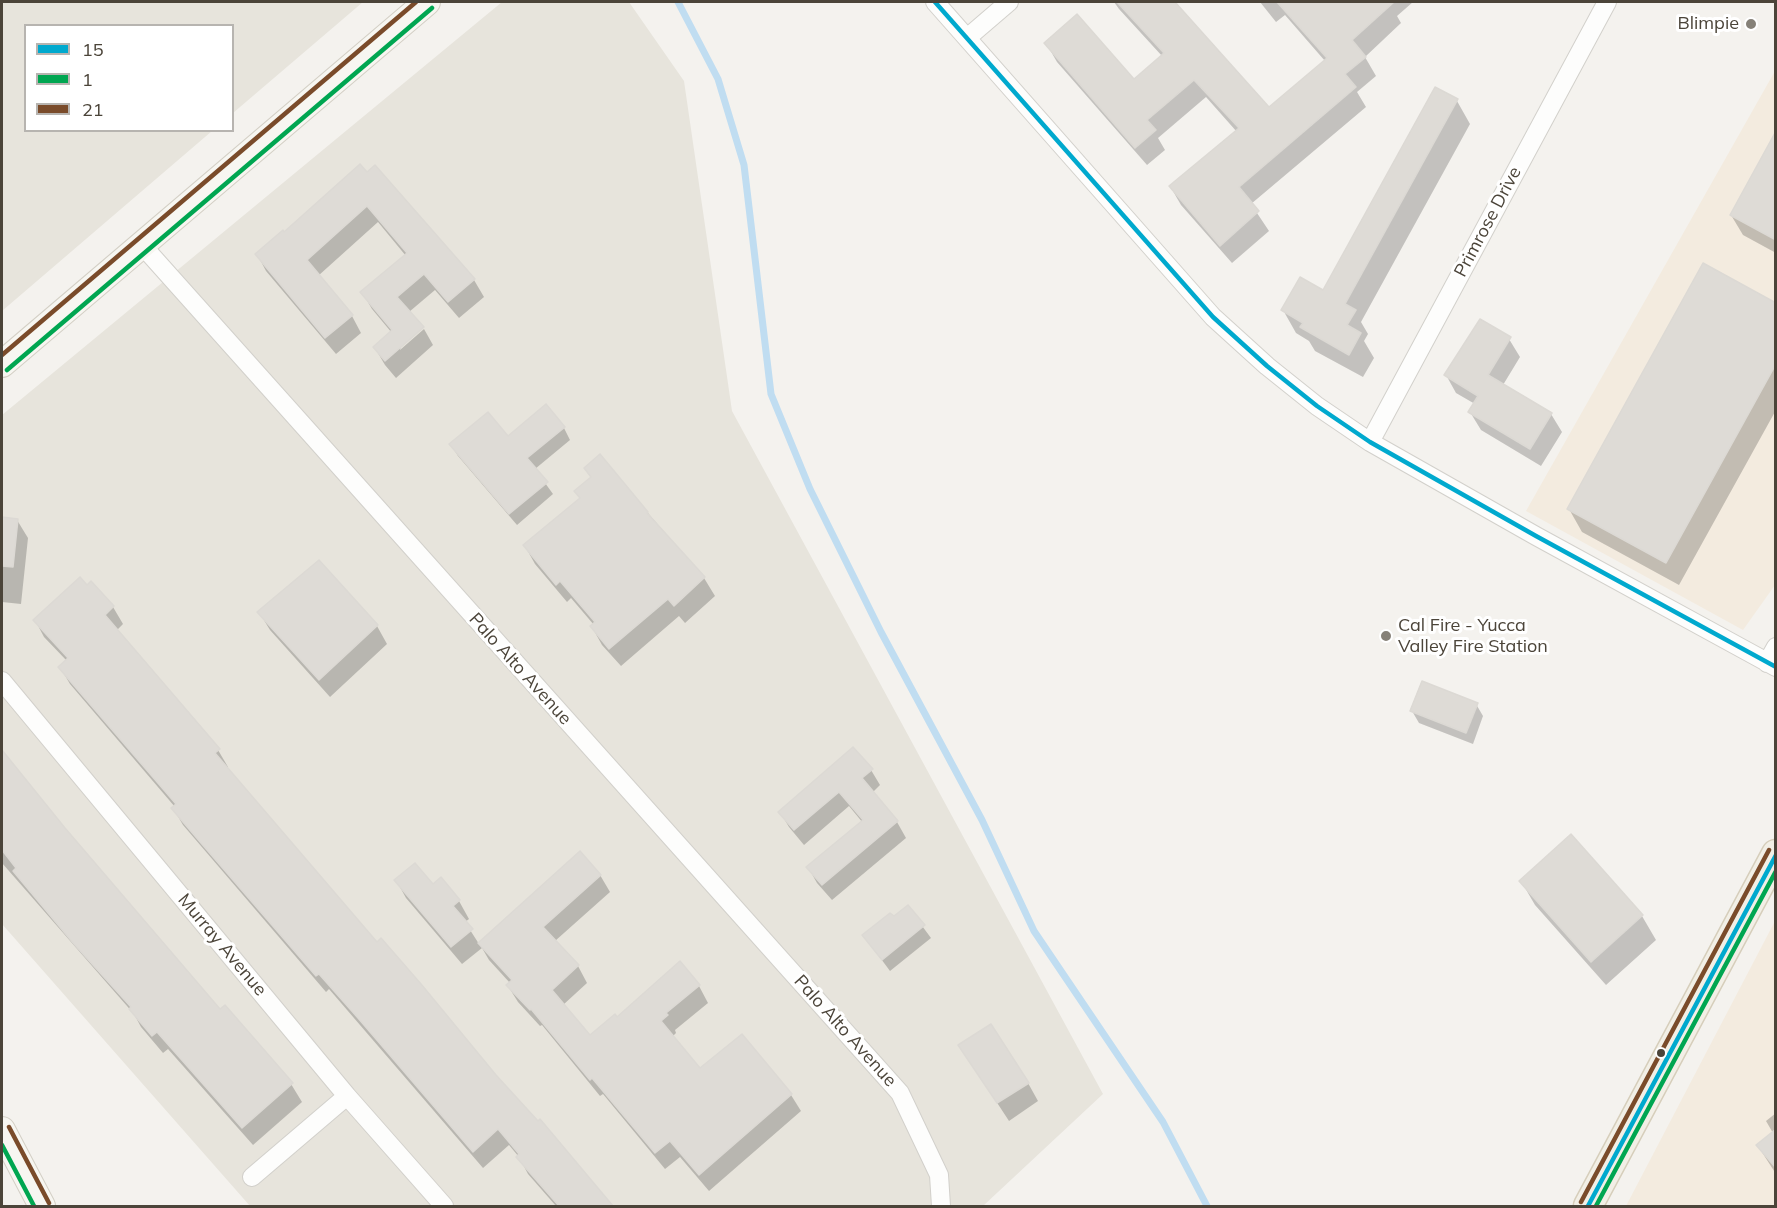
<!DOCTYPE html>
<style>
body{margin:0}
#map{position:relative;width:1777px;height:1208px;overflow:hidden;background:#f4f2ee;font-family:Mulish,sans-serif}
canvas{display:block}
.frame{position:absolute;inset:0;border:3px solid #4b4439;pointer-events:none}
.legend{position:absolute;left:24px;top:24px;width:210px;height:108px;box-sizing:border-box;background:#fff;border:2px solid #b7b4b0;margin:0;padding:8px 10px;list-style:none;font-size:18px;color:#4b4439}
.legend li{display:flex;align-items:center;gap:12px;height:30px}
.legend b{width:30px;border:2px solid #b7b4b0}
</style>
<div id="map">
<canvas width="1777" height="1208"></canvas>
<div class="frame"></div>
<ul class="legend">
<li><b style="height:8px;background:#00a9ce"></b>15</li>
<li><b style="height:8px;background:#00a651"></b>1</li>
<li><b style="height:8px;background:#7a4b2a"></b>21</li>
</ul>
</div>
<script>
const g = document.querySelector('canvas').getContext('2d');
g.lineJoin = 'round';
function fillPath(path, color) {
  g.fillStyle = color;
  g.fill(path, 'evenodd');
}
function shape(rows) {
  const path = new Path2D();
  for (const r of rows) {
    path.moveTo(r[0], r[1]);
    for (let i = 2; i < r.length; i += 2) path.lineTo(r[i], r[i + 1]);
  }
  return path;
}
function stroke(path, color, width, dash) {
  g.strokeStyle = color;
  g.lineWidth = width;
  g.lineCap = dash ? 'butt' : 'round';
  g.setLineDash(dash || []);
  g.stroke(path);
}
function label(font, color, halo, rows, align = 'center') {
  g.font = font + ' Mulish,sans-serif';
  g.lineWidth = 6;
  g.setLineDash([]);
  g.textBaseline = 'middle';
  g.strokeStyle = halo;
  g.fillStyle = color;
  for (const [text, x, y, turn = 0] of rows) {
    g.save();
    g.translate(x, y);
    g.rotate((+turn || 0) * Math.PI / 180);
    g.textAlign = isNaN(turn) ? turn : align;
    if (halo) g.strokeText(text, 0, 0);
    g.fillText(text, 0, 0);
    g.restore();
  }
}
const residential = shape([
 [2,2,363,2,233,113,232,26,26,26,26,130,212,131,2,311],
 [502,2,629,2,684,81,732,411,1103,1094,983,1206,250,1206,2,924,2,415]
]);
const commercial = shape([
 [1775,71,1775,585,1743,630,1526,511],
 [1775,921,1775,1206,1626,1206]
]);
const shadow = shape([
 [1114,2,1173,2,1269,109,1325,61,1285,15,1276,22,1260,2,1335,2,1338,5,1342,2,1413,2,1397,16,1401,23,1365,57,1376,76,1357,92,1366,107,1251,204,1269,231,1232,263,1181,205,1170,186,1237,132,1206,97,1158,138,1165,150,1147,165,1057,62,1046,43,1133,81,1162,56,1119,9],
 [1457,101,1470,124,1361,322,1368,334,1364,341,1374,358,1363,377,1315,351,1309,341,1296,333,1283,310,1324,292],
 [1776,135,1776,253,1743,235,1731,215],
 [375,167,474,280,484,297,459,318,435,290,409,312,400,350,424,329,433,345,396,378,385,365,375,348,392,333,372,309,362,292,406,256,378,222,318,276,352,316,361,333,336,354,266,271,257,254],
 [1776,304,1776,410,1679,585,1582,532,1569,509],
 [1509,339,1520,357,1503,385,1551,414,1562,432,1541,466,1481,430,1470,412,1475,404,1456,393,1446,375],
 [545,406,564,428,570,440,535,469,553,494,517,525,458,456,451,445,507,438],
 [585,468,647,512,704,578,715,596,685,623,679,616,621,666,602,645,592,627,594,625,571,598,567,602,535,564,525,546,580,499,576,491,591,478],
 [2,518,17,520,28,538,21,604,2,602],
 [91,583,113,607,123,624,116,631,218,750,228,767,226,768,377,944,538,1124,540,1121,611,1206,556,1206,528,1174,519,1157,509,1145,483,1168,329,989,326,992,183,825,173,808,175,807,70,684,60,667,67,661,44,637,35,620],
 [259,612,377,626,387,644,330,697,270,630],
 [1476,704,1483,716,1473,744,1419,723,1412,711],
 [2,751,64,829,220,1011,291,1084,302,1102,253,1145,168,1049,163,1053,141,1027,134,1014,2,863],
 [871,770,880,785,872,793,897,822,906,838,832,900,817,883,808,867,863,823,849,806,804,845,789,827,780,812],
 [600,875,610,892,555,941,578,966,587,983,563,1005,590,1037,617,1019,679,963,699,986,708,1003,675,1030,676,1033,672,1037,700,1070,791,1095,801,1111,709,1191,680,1157,665,1169,603,1094,600,1096,542,1025,540,1026,518,1002,508,986,510,983,489,960,482,948,462,964,406,898,396,880,433,887,441,880,459,901,469,919,465,922,479,944],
 [1521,881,1642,916,1656,940,1606,985,1535,905],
 [908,907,931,938,890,971,864,936,894,919],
 [960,1046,1028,1083,1038,1101,1009,1121],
 [1776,1113,1776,1174,1758,1146,1773,1133,1766,1121]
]);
const stream = shape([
 [678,2,718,79,744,165,771,394,810,489,881,632,982,820,1034,931,1163,1122,1207,1206]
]);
const building = shape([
 [1117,2,1175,2,1269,107,1327,58,1277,2,1394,2,1352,40,1366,57,1345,74,1356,87,1239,187,1259,211,1220,246,1169,186,1239,128,1194,80,1147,120,1156,130,1135,148,1044,43,1077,14,1134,79,1164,53,1117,2],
 [1435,87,1458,99,1345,304,1356,310,1347,325,1361,333,1349,355,1300,327,1303,323,1281,310,1300,277,1323,290,1435,87],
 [1776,131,1776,240,1730,215,1776,131],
 [360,164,367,172,375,165,475,279,448,302,424,274,397,297,424,327,385,361,373,347,392,330,360,292,407,253,367,206,307,260,353,315,325,338,255,254,283,230,284,232,360,164],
 [1703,263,1776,303,1776,364,1666,563,1567,509,1703,263],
 [1480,319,1511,337,1488,375,1552,413,1530,449,1468,412,1478,396,1444,375,1480,319],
 [546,404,565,427,527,458,548,482,509,514,449,444,488,412,508,436,546,404],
 [600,454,648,512,647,513,705,577,674,606,668,599,609,649,590,626,595,622,560,581,556,585,523,545,580,498,574,491,591,477,584,468,600,454],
 [2,517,18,519,13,567,2,566,2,517],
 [319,560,378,625,319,680,257,612,319,560],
 [80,577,87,585,91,581,114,606,105,615,220,749,215,753,377,942,381,938,421,984,496,1075,538,1121,540,1119,613,1206,559,1206,516,1157,519,1154,498,1129,473,1152,358,1018,319,974,316,976,201,843,171,808,176,804,58,667,68,658,33,620,80,577],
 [1422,681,1478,703,1466,733,1410,711,1422,681],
 [853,747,873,769,862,778,898,821,822,885,806,867,863,820,839,792,794,830,778,812,853,747],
 [2,750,65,828,220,1009,225,1005,293,1083,242,1128,157,1032,152,1036,129,1009,131,1007,74,944,13,871,16,868,2,850,2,750],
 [1571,834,1643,915,1591,962,1519,881,1571,834],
 [580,851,601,875,543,927,579,965,552,990,590,1035,615,1014,617,1017,680,961,700,985,666,1013,668,1015,661,1021,700,1068,742,1034,792,1094,699,1175,670,1141,655,1153,592,1078,590,1080,531,1009,530,1010,506,985,512,980,478,943,580,851],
 [415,863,433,884,441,877,460,900,453,906,473,929,451,947,394,880,415,863],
 [908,905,925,925,882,960,862,935,890,913,894,916,908,905],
 [991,1024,1029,1083,997,1103,958,1045,991,1024],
 [1776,1129,1776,1168,1756,1145,1776,1129]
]);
const street = shape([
 [935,2,1213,317,1267,366,1317,406,1370,442,1536,536,1776,667],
 [967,38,1009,2],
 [141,244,900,1093,939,1175,941,1206],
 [1370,442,1607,2],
 [1767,663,1776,647],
 [2,681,347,1096,444,1206],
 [252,1177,347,1096]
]);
const secondary = shape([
 [2,364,427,2],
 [2,1130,42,1206]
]);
const primary = shape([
 [1588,1206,1776,854]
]);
const bus1 = shape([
 [935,2,1213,317,1267,366,1317,406,1370,442,1536,536,1776,667],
 [1588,1206,1776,855]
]);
const bus2 = shape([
 [7,370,432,8],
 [2,1145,34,1206],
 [1596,1206,1776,871]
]);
const bus3 = shape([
 [2,355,416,2],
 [9,1127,49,1203],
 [1581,1202,1769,850]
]);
const markers = [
 [1751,24,6,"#868178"],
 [1386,636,6,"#868178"],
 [1661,1053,5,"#4b4439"]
];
const poiNames = [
 ["Blimpie",1739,24],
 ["Cal Fire - Yucca",1398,626,"left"],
 ["Valley Fire Station",1398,647,"left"]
];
const streetNames = [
 ["Primrose Drive",1488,222,-62],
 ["Palo Alto Avenue",520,669,48],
 ["Murray Avenue",222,945,50],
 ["Palo Alto Avenue",845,1031,48]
];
fillPath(residential, '#e7e4dc');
fillPath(commercial, '#f3ebdf');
fillPath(shadow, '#0003');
stroke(stream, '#c0ddf1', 7);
fillPath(building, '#dedbd6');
stroke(building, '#dcd9d4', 1.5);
stroke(street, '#d2d0cb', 20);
stroke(secondary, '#d3cfc5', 28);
stroke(primary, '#d6cebb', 31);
stroke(street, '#fdfdfc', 18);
stroke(secondary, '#f7f6f1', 26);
stroke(primary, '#f2efe6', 28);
stroke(bus1, '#00a9ce', 4.5);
stroke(bus2, '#00a651', 4.5);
stroke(bus3, '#7a4b2a', 4.5);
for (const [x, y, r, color] of markers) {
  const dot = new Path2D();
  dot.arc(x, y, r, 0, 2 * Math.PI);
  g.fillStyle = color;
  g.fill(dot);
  stroke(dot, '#fff', 2);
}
label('18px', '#4b4439', '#fff', poiNames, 'right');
label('18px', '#4b4439', '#fff', streetNames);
</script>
